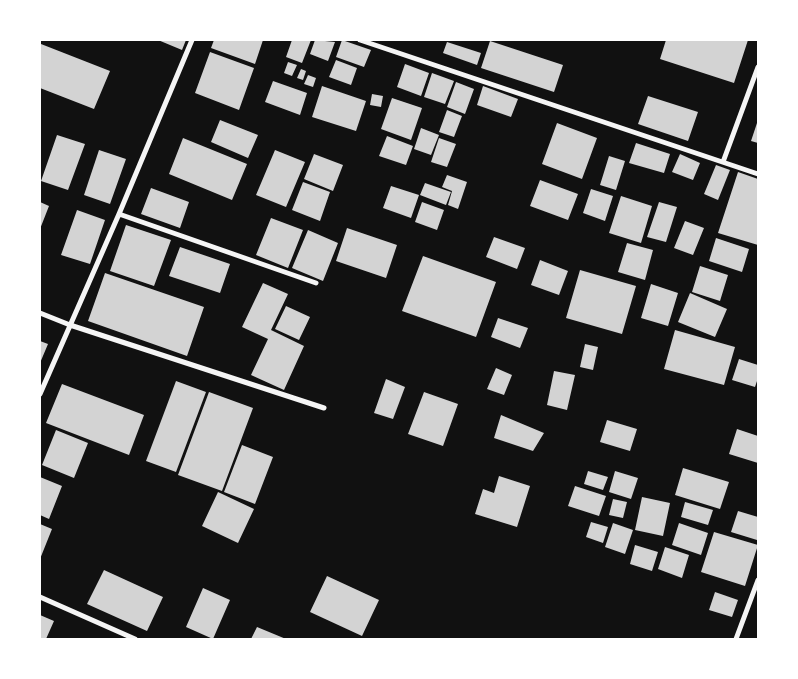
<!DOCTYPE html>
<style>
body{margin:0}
#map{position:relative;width:798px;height:679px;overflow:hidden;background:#111;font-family:Jost,sans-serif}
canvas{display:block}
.frame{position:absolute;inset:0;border:41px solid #fff;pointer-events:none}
</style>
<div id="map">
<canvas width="798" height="679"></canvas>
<div class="frame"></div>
</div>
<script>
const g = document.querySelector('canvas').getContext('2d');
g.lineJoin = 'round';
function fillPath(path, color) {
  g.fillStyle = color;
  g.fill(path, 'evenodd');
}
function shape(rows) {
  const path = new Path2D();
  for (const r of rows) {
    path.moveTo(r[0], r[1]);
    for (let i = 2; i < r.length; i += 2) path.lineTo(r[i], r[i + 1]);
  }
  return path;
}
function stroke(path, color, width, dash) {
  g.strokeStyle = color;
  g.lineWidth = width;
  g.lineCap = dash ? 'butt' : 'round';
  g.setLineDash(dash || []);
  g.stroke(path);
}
const building = shape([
 [158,40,186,40,182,50],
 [214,40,263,40,255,64,211,48],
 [292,40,311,40,302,63,286,57],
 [315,40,335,42,328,61,310,54],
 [342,40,371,50,364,67,336,57],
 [666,40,748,40,734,83,660,59],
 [490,41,563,65,554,92,481,68],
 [447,42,481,53,477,65,443,53],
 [41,44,110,71,94,109,40,88],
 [210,52,254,68,239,110,195,93],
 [336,60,357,68,351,85,329,77],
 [288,62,297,65,292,76,284,73],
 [405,64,429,73,421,96,397,87],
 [301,69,306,71,303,80,297,78],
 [432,73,454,81,445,104,424,97],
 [308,75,316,78,313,87,304,84],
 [273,81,307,93,300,115,265,102],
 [456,82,474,89,465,114,447,107],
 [322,86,366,101,356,131,312,117],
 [483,86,518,99,511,117,477,105],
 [372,94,383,96,381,107,370,105],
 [648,96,698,112,688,141,638,124],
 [392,98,422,108,411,140,381,129],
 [447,110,462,116,454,137,439,132],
 [220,120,258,135,248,158,211,142],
 [758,120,758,143,751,141],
 [557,123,597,138,582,179,542,164],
 [421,128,439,135,431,155,414,149],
 [57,135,85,144,68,190,41,181],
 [387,136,413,146,406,165,379,156],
 [183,138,247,164,232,200,169,174],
 [439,138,456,144,447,167,431,162],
 [636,143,670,154,664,173,629,163],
 [99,150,126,159,110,204,84,195],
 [275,150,305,162,286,207,256,195],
 [314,154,343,165,333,191,304,179],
 [680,154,700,163,693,180,672,172],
 [609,156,625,161,616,190,600,185],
 [716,165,730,170,718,200,704,194],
 [738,172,758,179,758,245,718,233],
 [447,175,467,182,458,209,448,205,452,191,442,187],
 [540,180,578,194,568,220,530,206],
 [303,182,330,192,320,221,292,210],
 [425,183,451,192,446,205,420,195],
 [391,186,419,195,411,218,383,208],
 [151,188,189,202,180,228,141,214],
 [591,189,613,196,605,221,583,213],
 [621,196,652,206,641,243,609,233],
 [40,202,49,206,40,229],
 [422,202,444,210,437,230,415,222],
 [659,202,677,207,666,242,647,237],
 [77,210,105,220,90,264,61,255],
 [271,218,303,230,288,268,256,255],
 [685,221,704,228,693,255,674,248],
 [126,225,171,240,154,286,110,271],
 [347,228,397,245,386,278,336,261],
 [308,230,338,243,323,281,292,268],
 [494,237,525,248,517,269,486,257],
 [716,238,749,249,742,272,709,261],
 [627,243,653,250,645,280,618,272],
 [180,247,230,264,220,293,169,276],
 [423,256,496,282,476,337,402,311],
 [540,260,568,271,559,295,531,285],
 [700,266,728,275,720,301,692,292],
 [580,270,636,286,622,334,566,318],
 [105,273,204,307,187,356,88,321],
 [263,283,288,294,271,330,304,346,284,390,251,375,268,339,242,327],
 [651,284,678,293,668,326,641,318],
 [690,293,727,309,715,337,678,322],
 [286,306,310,317,299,340,275,329],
 [498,318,528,328,520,348,491,337],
 [675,330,735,347,724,385,664,369],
 [40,341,48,344,40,363],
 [585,344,598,347,593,370,580,367],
 [739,359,758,365,758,378,755,387,732,380],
 [496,368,512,375,504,395,487,389],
 [554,371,575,375,567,410,547,405],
 [386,379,405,387,393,419,374,413],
 [176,381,206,392,176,472,146,461],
 [62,384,144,415,129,455,46,423],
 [209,392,253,408,222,491,178,475],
 [424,392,458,404,443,446,408,434],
 [501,415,544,433,533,451,494,438],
 [607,420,637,429,630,451,600,442],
 [737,429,758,436,758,463,729,454],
 [56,430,88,443,74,478,42,465],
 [242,445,273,457,255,504,224,492],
 [683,468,729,482,720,509,675,495],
 [588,471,608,477,603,490,584,484],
 [615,471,638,478,631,499,609,492],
 [499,476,530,486,517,527,475,514,483,489,494,493],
 [40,477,62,486,49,519,40,515],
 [575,486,606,496,599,516,568,506],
 [218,492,254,509,238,543,202,526],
 [642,497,670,503,663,536,635,530],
 [613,499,627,502,623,518,609,515],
 [685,502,713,510,708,525,681,517],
 [738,511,758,517,757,540,731,532],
 [591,522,608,527,603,543,586,537],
 [613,523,633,530,625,554,605,547],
 [679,523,708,533,701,555,672,545],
 [40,524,52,529,40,559],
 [714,532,758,545,745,586,701,572],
 [635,545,658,552,652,571,630,564],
 [665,547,689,555,682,578,658,569],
 [104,570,163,597,147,631,87,604],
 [327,576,379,600,362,636,310,612],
 [203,588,230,600,213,639,186,627],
 [715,592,738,600,732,617,709,610],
 [40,615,54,621,46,639,40,639],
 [257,627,286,639,251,639]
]);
const minor = shape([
 [360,40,758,174],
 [723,162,758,67],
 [119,214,316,283],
 [40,313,70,325,324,408],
 [40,394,119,214,192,40],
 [40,597,135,639],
 [736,639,758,580]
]);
fillPath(building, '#d3d3d3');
stroke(minor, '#f5f5f5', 5);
</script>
